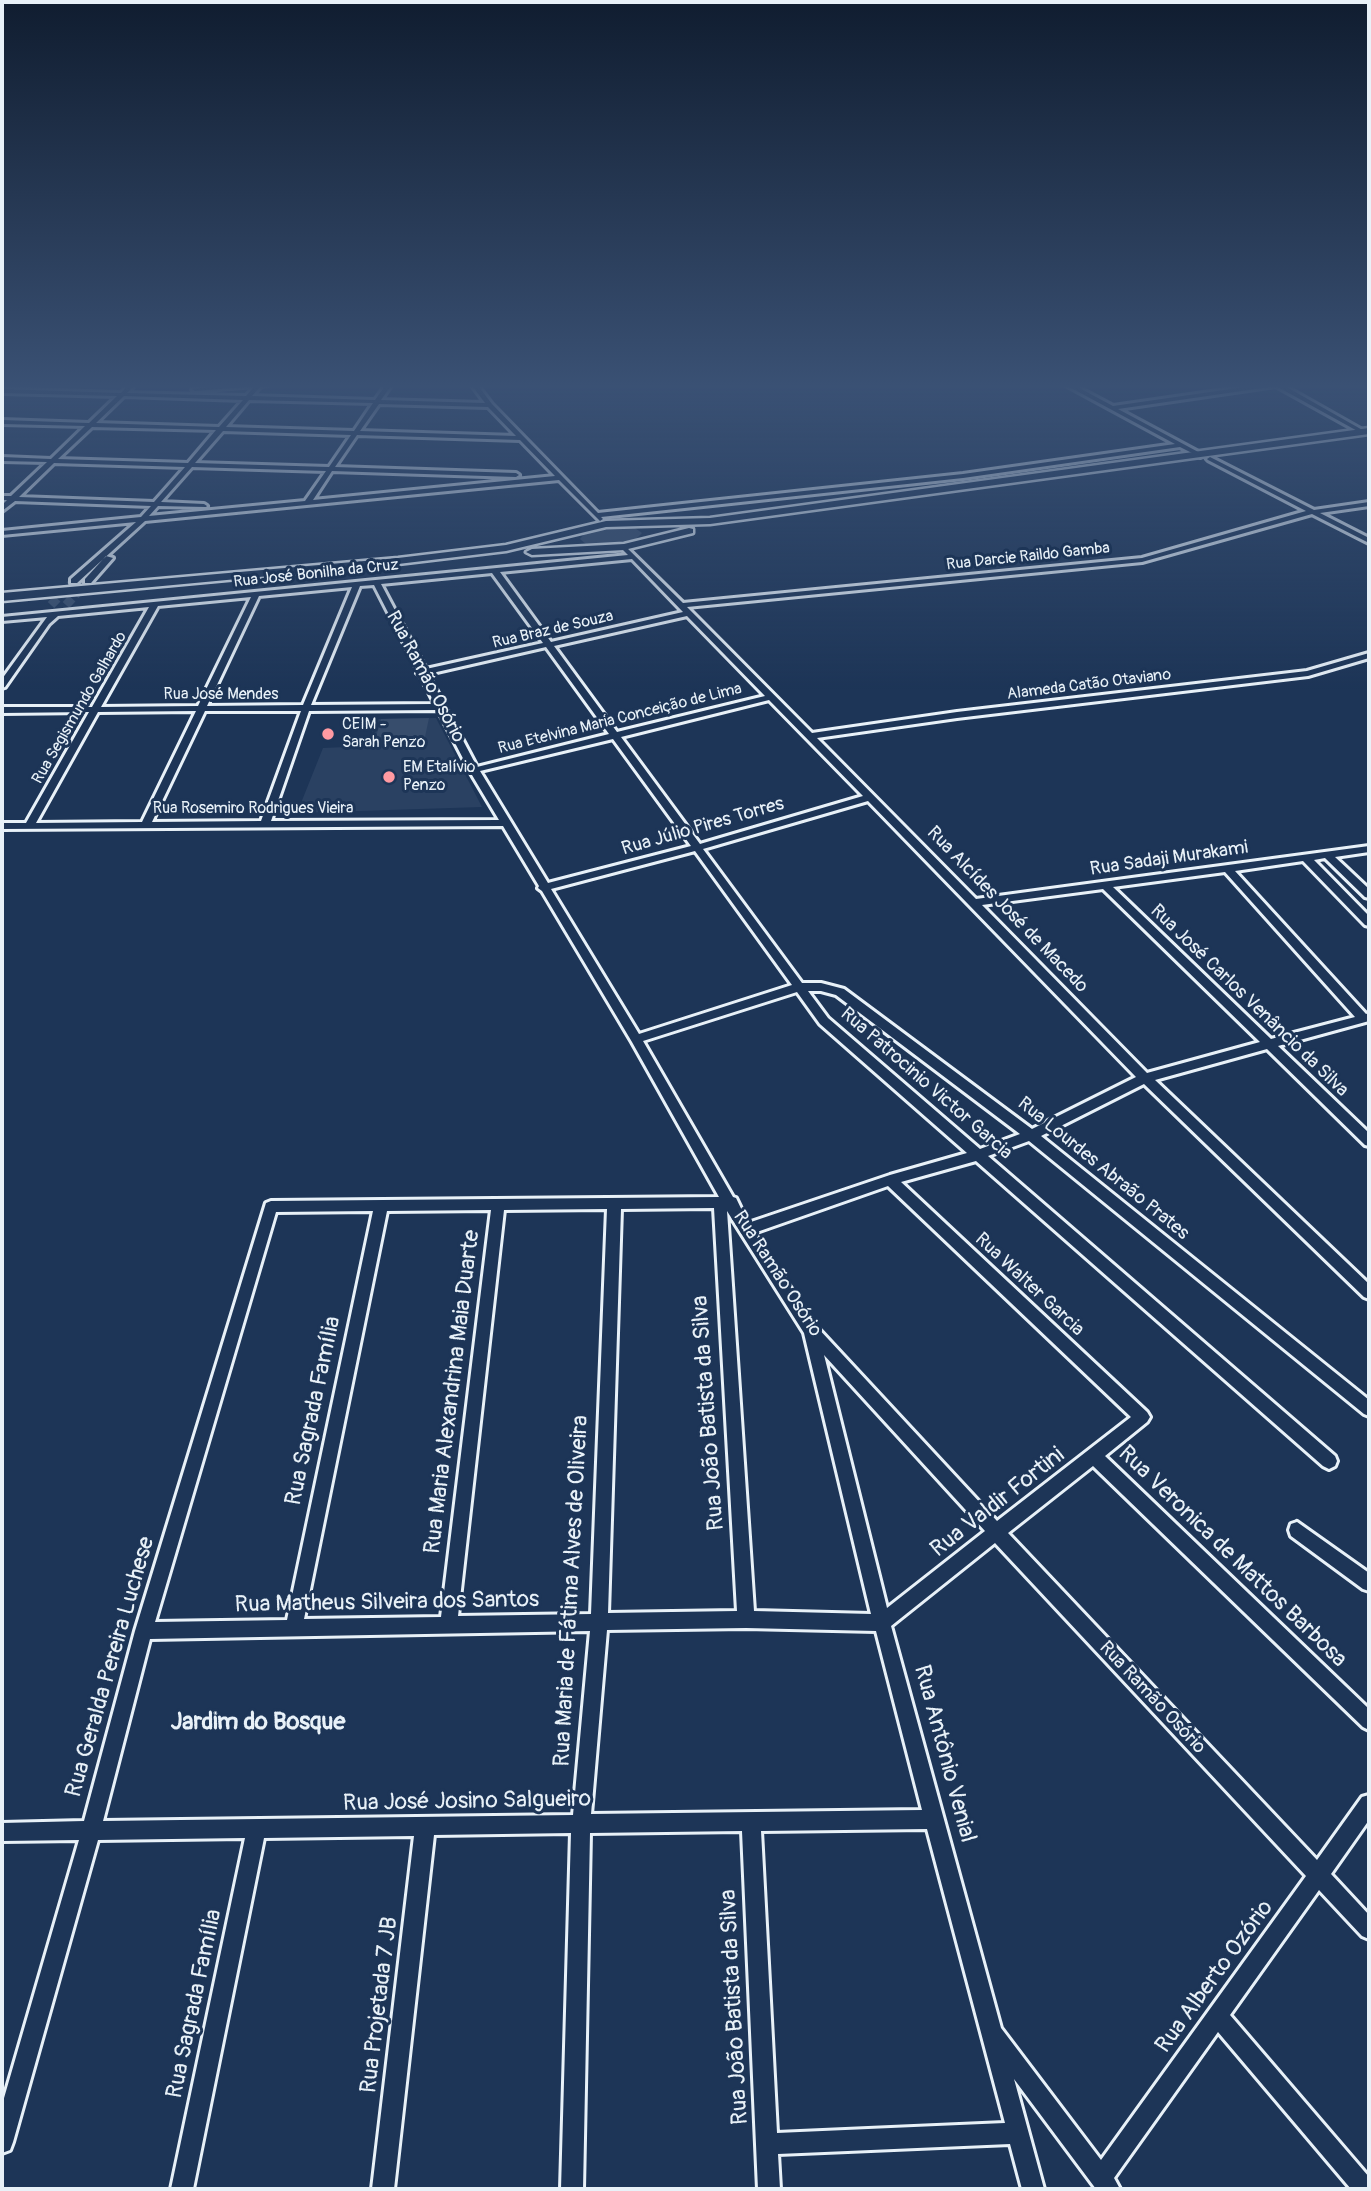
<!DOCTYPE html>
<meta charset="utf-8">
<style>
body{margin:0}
#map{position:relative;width:1371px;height:2191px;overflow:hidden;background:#1d3557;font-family:Pangolin,sans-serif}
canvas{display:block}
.frame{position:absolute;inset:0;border:4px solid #e8f1f8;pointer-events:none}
</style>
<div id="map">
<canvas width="1371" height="2191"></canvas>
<div class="frame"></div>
</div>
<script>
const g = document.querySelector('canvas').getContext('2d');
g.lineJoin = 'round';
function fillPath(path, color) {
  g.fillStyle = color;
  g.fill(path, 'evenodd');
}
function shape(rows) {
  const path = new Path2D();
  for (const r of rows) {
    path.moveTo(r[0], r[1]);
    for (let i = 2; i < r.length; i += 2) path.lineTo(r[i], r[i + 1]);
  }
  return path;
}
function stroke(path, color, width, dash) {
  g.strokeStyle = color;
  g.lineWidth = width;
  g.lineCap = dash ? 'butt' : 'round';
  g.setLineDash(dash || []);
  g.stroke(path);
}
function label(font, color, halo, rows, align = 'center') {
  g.font = font + ' Pangolin,sans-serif';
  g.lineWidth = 6;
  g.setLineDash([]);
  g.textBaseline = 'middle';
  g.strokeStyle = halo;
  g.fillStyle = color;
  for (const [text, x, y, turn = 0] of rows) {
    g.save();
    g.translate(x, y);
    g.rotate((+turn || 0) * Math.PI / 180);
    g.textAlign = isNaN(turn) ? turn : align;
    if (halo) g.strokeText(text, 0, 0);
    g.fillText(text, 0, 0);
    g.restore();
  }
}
const built = shape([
 [436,718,482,807,297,813,323,748,369,746,375,719]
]);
const green = shape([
 [608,527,635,528,642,533,636,539,612,545,587,545,580,539,586,532],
 [429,718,425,737,376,737,381,719]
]);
const minorTunnel = shape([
 [51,605,74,581],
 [66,605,88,581]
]);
const minor = shape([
 [130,383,137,383,127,393,246,396,255,386,195,391,192,389,248,383,280,383,261,386,252,396,375,400,387,383,393,383,381,400,485,403,470,383,476,383,492,404,598,513,963,474,1175,444,1062,383,1070,383,1113,406,1272,383,1290,383,1283,385,1366,432,1361,433,1276,386,1118,409,1202,454,1203,455,1200,457,1180,447,963,478,601,517,603,519,600,521,559,480,145,521,77,583,71,583,71,579,136,522,2,535,2,531,141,517,151,506,15,501,2,511,2,505,7,500,2,500,2,496,11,496,47,462,2,461,2,457,51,459,85,426,2,424,2,420,89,423,117,396,2,393,2,389,121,393,130,383],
 [124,396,243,400,219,427,96,423,124,396],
 [249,400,373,403,354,431,226,427,249,400],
 [379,404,488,407,516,436,360,431,379,404],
 [92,427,216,430,188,463,58,459,92,427],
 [223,431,351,435,329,467,195,463,223,431],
 [357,435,520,440,555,476,313,500,332,471,516,477,519,475,516,473,335,467,357,435],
 [54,463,185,467,154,502,19,497,54,463],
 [192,467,326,471,305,501,149,516,158,506,206,507,207,506,204,504,161,502,192,467],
 [1210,457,1314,510,1369,502,1369,506,1320,513,1369,538,1369,543,1312,514,1142,562,687,607,812,733,957,712,1307,671,1369,653,1369,658,1308,676,957,718,817,738,976,899,1369,846,1369,852,1335,857,1369,889,1369,898,1365,897,1325,858,1314,860,1369,916,1369,926,1365,925,1303,861,1235,871,1366,1014,1369,1013,1369,1021,1278,1046,1369,1133,1369,1146,1365,1145,1267,1049,1155,1080,1369,1284,1369,1299,1364,1297,1144,1084,1041,1136,1369,1400,1369,1416,1364,1414,1029,1141,988,1156,1335,1456,1337,1461,1335,1466,1329,1469,1323,1466,976,1161,901,1182,1147,1412,1150,1417,1147,1422,1105,1456,1369,1709,1369,1730,1363,1727,1093,1466,1008,1533,1317,1860,1362,1797,1369,1795,1369,1820,1331,1874,1369,1915,1369,1939,1362,1936,1319,1890,1230,2015,1369,2177,1369,2189,1351,2189,1218,2032,1114,2178,1120,2189,1096,2189,1014,2079,1044,2189,1022,2189,1010,2144,778,2154,780,2189,758,2189,742,1831,590,1833,583,2189,561,2189,571,1833,434,1835,394,2189,372,2189,414,1836,264,1838,193,2189,171,2189,245,1838,98,1840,13,2142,10,2150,2,2153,2,2105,79,1840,2,1841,2,1823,84,1821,135,1631,266,1203,271,1201,719,1197,632,1042,542,891,538,888,539,886,503,826,2,829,2,823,26,823,89,712,2,713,2,707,92,707,149,607,58,616,49,624,5,687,2,688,2,679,47,617,2,621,2,617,628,555,620,547,624,545,683,603,1142,558,1306,511,1208,460,1207,459,1210,457],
 [632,559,683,612,551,642,500,572,632,559],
 [492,573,543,643,426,669,381,584,492,573],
 [374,585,418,671,417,673,420,675,435,704,311,705,360,586,374,585],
 [352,587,303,705,207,706,259,596,352,587],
 [251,597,198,706,101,707,158,606,251,597],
 [687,616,765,696,617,732,554,646,687,616],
 [546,647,609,734,477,767,428,674,546,647],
 [769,700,863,796,700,844,621,737,769,700],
 [438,710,469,770,499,820,271,821,309,711,438,710],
 [196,711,142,822,36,823,98,712,196,711],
 [205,711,301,711,261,821,152,822,205,711],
 [613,739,691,846,548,883,480,771,613,739],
 [868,801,969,905,1136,1077,1032,1129,844,989,821,983,802,983,703,849,868,801],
 [695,851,792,985,639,1034,551,889,695,851],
 [1225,872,1355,1017,1271,1039,1113,887,1225,872],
 [1103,889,1260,1042,1147,1073,982,905,1103,889],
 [808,991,821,991,836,995,1020,1134,980,1149,828,1018,808,991],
 [797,992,820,1024,967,1153,890,1175,748,1223,736,1198,733,1197,643,1041,797,992],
 [888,1186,1131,1417,997,1521,816,1326,754,1233,888,1186],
 [714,1208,737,1611,608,1613,621,1209,714,1208],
 [607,1209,591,1614,458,1616,504,1210,607,1209],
 [491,1210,441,1617,304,1619,387,1211,491,1210],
 [373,1211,287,1620,155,1622,276,1212,373,1211],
 [727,1211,804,1333,871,1614,754,1611,727,1211],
 [824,1355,985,1531,887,1608,824,1355],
 [995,1543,1306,1876,1101,2160,1001,2028,891,1626,995,1543],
 [746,1628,876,1631,922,1810,591,1814,607,1630,746,1628],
 [590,1631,573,1815,103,1821,150,1639,590,1631],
 [927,1829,1005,2123,777,2133,761,1831,927,1829],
 [106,556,113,558,91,583,85,583,85,579,106,556],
 [1297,1522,1369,1573,1369,1591,1363,1589,1291,1536,1289,1530,1291,1524,1297,1522]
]);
const highway = shape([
 [1369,428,1369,434,710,524,606,527,506,551,398,564,2,601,2,593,398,558,506,545,606,521,710,518,1369,428],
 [689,528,693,529,693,533,624,550,532,555,526,552,532,549,624,544,689,528]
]);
const markers = [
 [328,734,7,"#ff9aa2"],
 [389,777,7,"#ff9aa2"]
];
const farStreetnames = [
 ["Rua Darcie Raildo Gamba",1028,557,-6],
 ["Rua José Bonilha da Cruz",316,574,-6],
 ["Rua Braz de Souza",553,630,-13],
 ["Alameda Catão Otaviano",1089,685,-7],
 ["Rua José Mendes",221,695],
 ["Rua Segismundo Galhardo",80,708,-60],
 ["Rua Etelvina Maria Conceição de Lima",620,719,-14],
 ["Rua Rosemiro Rodrigues Vieira",253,809]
];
const farPoinames = [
 ["CEIM -",342,725],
 ["Sarah Penzo",342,743],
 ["EM Etalívio",403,768],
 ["Penzo",403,786]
];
const streetNames = [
 ["Rua Ramão Osório",425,677,62],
 ["Rua Júlio Pires Torres",703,827,-16],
 ["Rua Sadaji Murakami",1169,859,-8],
 ["Rua Alcídes José de Macedo",1007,910,46],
 ["Rua José Carlos Venâncio da Silva",1249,1001,44],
 ["Rua Patrocinio Victor Garcia",926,1084,41],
 ["Rua Lourdes Abraão Prates",1103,1169,39],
 ["Rua Ramão Osório",777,1274,57],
 ["Rua Walter Garcia",1029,1285,43],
 ["Rua Ramão Osório",1152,1698,47]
];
const nearStreetnames = [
 ["Rua Maria Alexandrina Maia Duarte",453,1392,-83],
 ["Rua Sagrada Família",314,1411,-78],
 ["Rua João Batista da Silva",709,1413,-94],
 ["Rua Valdir Fortini",998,1503,-38],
 ["Rua Veronica de Mattos Barbosa",1232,1557,44],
 ["Rua Maria de Fátima Alves de Oliveira",572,1591,-87],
 ["Rua Matheus Silveira dos Santos",387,1603,-1],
 ["Rua Geralda Pereira Luchese",111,1667,-74],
 ["Rua Antônio Venial",944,1754,75],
 ["Rua José Josino Salgueiro",467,1802,-1],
 ["Rua Alberto Ozório",1215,1977,-54],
 ["Rua Sagrada Família",195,2004,-78],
 ["Rua Projetada 7 JB",380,2005,-83],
 ["Rua João Batista da Silva",735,2007,-93]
];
const nearNeighbourhoodnames = [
 ["Jardim do Bosque",258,1723]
];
fillPath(built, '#2a4162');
fillPath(green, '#374d6c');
stroke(minorTunnel, '#3b516f', 9, [9, 4.5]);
stroke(minor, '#e8f1f8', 6);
stroke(highway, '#e8f1f8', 5);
fillPath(minor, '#1d3557');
fillPath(highway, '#1d3557');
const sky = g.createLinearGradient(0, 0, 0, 690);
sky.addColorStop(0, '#101d30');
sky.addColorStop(0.56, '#3a5174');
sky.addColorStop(1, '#3a517400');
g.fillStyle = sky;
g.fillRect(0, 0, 1371, 690);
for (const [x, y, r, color] of markers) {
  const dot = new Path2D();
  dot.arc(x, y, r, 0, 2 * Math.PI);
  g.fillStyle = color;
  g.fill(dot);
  stroke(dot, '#1d3557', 2.5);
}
label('16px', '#e8f1f8', '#1d3557', farStreetnames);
label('16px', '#e8f1f8', '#1d3557', farPoinames, 'left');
label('19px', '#e8f1f8', '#1d3557', streetNames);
label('23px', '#e8f1f8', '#1d3557', nearStreetnames);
label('bold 24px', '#e8f1f8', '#1d3557', nearNeighbourhoodnames);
</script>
